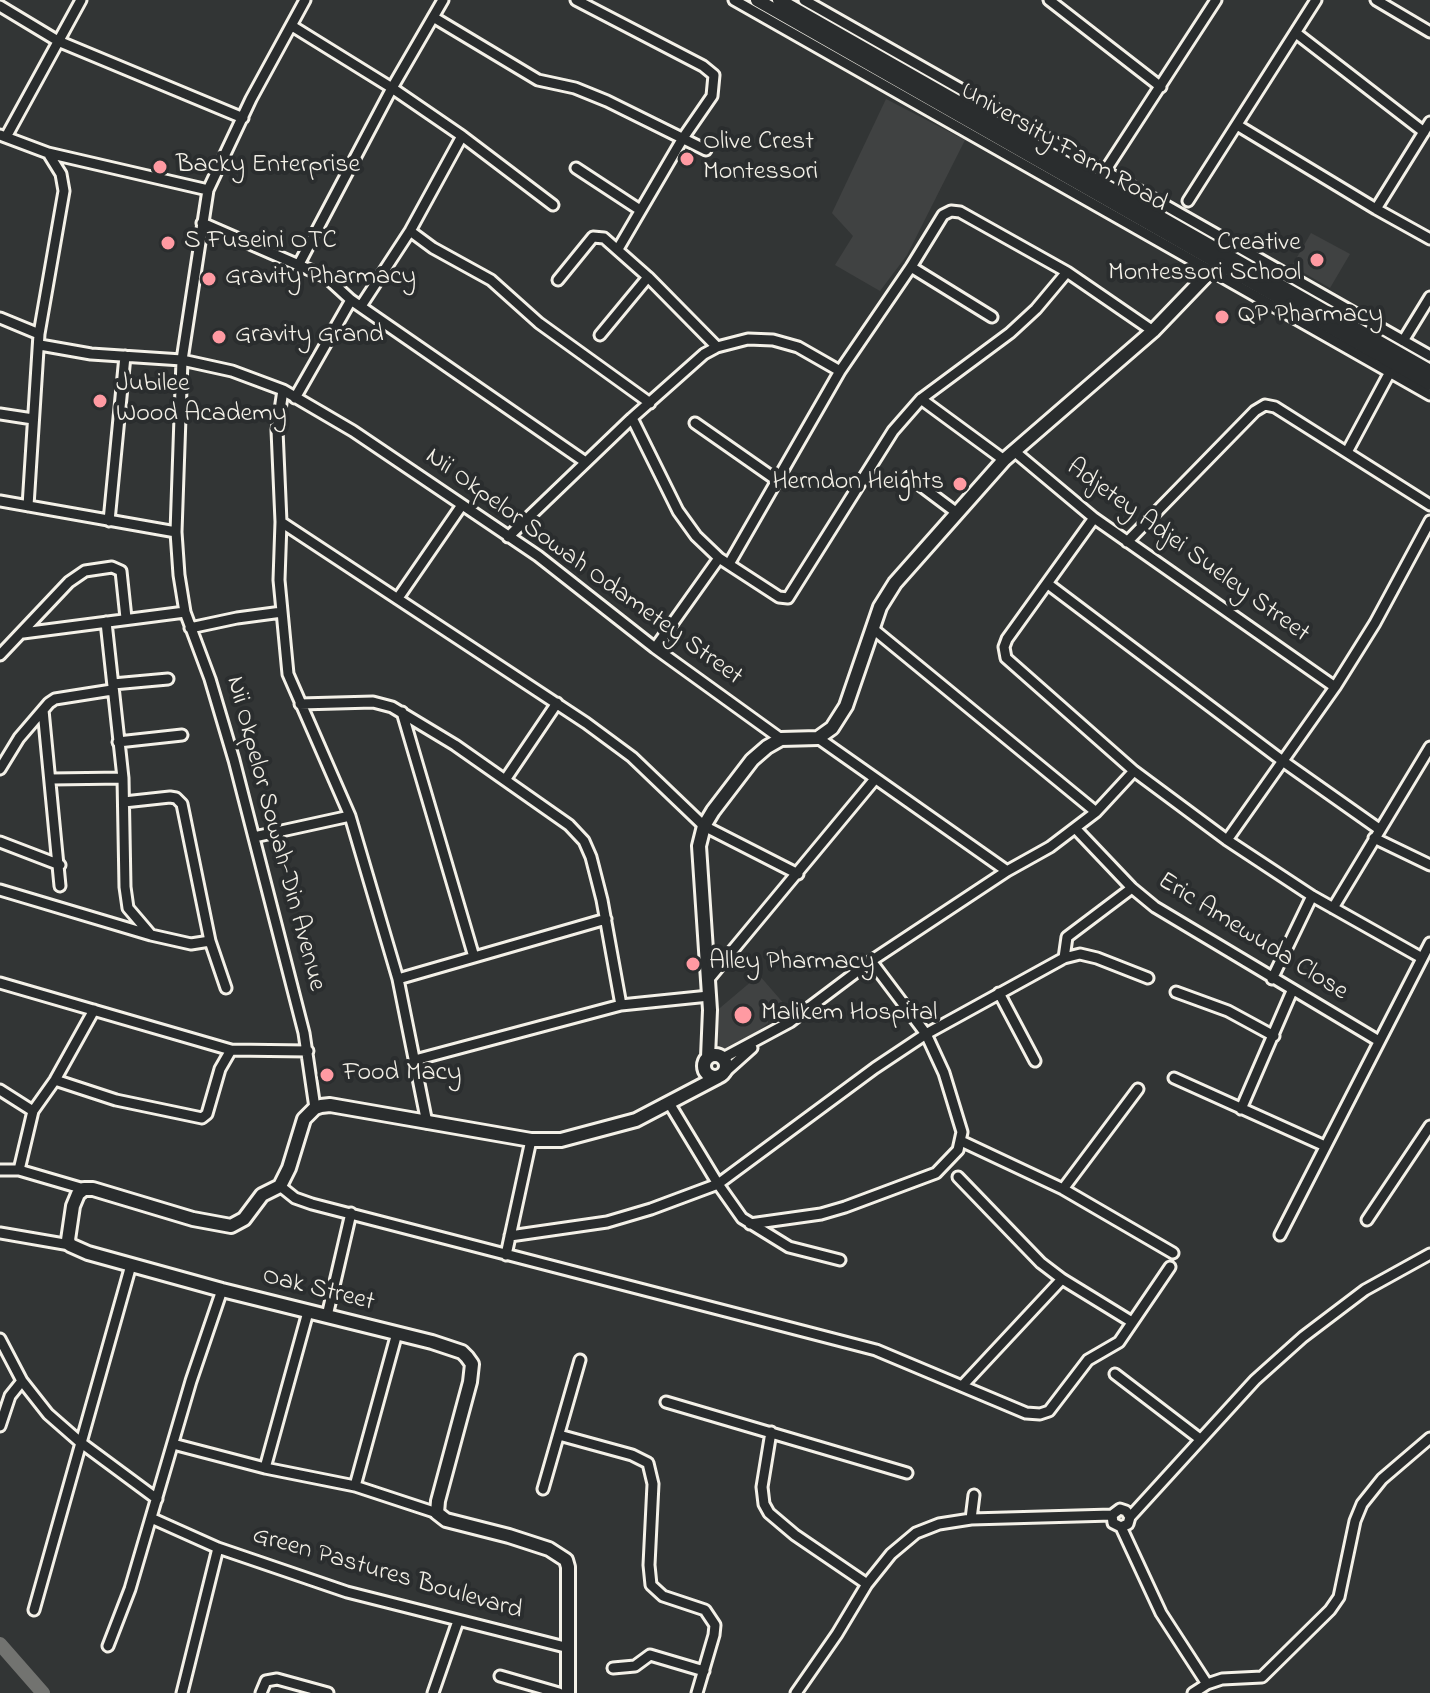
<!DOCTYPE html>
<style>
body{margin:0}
canvas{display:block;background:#323535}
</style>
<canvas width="1430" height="1693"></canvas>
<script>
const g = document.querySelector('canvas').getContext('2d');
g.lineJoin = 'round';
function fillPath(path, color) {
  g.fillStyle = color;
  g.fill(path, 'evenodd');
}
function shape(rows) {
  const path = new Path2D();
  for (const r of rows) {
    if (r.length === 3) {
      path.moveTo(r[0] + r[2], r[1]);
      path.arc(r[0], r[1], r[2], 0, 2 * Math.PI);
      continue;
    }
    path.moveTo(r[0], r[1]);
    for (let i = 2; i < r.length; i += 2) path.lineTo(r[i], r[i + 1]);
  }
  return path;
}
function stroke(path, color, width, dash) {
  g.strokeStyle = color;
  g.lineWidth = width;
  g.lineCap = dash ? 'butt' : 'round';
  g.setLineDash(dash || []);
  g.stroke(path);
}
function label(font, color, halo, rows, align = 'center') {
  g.font = font + ' "Indie Flower",sans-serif';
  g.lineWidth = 8;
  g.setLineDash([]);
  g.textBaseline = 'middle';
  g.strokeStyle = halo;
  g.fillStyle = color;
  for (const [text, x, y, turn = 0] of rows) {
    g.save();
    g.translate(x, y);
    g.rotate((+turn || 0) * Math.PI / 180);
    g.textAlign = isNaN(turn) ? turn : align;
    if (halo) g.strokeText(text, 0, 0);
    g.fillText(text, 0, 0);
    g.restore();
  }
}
const built = shape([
 [886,99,965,140,907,255,880,291,835,265,853,236,832,213],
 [1311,233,1350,254,1330,288,1292,266],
 [759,975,785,1005,768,1018,768,1023,733,1051,727,1052,720,1048,714,1013]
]);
const river = shape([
 [0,1644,43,1693]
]);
const street = shape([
 [576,0,703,66,714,75,712,96,683,138,618,249],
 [734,0,1430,395],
 [804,0,1430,356],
 [1049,0,1161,87],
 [1376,0,1430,32],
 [0,6,58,41,243,118],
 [433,17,538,80,575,88,607,101,706,150],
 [292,26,392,88,462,136,553,205],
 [1296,33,1424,132],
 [1237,125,1376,209,1430,239],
 [0,135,48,153,208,190],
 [6,137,81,0],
 [576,168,640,210],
 [1105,171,1216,0],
 [1188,201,1316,0],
 [1376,209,1430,122],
 [202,223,326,277,351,300,584,461],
 [410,231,433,248,491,280,539,323,650,403],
 [299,264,392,88,443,0],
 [911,267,992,317],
 [558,280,593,237,604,238,648,277,717,347],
 [361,306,410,231,462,136],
 [0,318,39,334],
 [600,335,648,277],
 [1403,341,1430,297],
 [40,345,91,354,182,360,232,371,283,390,353,431,538,556,655,648,781,739],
 [283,390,277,430,281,522,279,580,288,674,350,816,398,979,427,1123],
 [295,398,351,300],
 [921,399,1004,460],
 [0,414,33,419],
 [632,418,678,511,696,536,719,558,779,597,788,598,893,431,921,399,1010,333,1036,309,1067,272],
 [695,423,778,481],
 [1014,451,1094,518,1335,687],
 [1347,452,1390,372],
 [909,477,957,513],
 [0,501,176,532,179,575,185,612,210,679,234,760,304,1033,315,1108],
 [28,506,39,334,64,191,61,174,48,153],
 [1094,518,1007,639,1004,647,1006,658,1134,771,1227,840,1312,896,1422,958],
 [109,521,125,356],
 [281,522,586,723,632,757,704,826,798,874],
 [176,532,182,360,208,190,251,99,305,0],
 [508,537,632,418,704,354,717,347,748,339,773,340,798,347,840,371],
 [1127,542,1255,411,1265,405,1275,407,1430,505],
 [729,564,840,371,911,267,943,215,951,211,960,212,1067,272,1153,331],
 [1048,584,1284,762,1379,829],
 [398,598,462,505],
 [106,622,123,778,125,887,128,908,151,935],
 [190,628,237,618,282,612],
 [872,628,1096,812],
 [23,633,185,612],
 [655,648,719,558],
 [0,655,69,582,85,571,112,567,121,571,126,618],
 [113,684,168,679],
 [300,704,373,702,392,707,455,745,569,825,584,841,591,857,602,900,621,1005],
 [43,710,60,886],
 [402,712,474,957],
 [818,738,1007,871],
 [118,742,182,735],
 [0,769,19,738,49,703,55,699,112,690],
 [51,779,123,778],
 [505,780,557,703],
 [124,802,170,797,176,798,182,804,210,941,226,988],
 [1075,828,1132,888,1155,907,1379,1041],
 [254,837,350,816],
 [1374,838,1430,865],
 [1227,840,1335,687,1375,623,1430,521],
 [0,842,60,865],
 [0,890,151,935,191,944,210,941],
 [1333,908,1430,747],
 [1064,958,1067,937,1132,888],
 [398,979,606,919],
 [1272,979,1312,896],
 [708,980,875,779],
 [0,983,231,1050,308,1051],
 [1176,992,1228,1011,1274,1036],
 [999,993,1035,1061],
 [723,1058,790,1022,871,961,1007,871,1050,847,1096,812,1134,771],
 [415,1060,621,1005,709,996],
 [723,1074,752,1048],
 [1174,1078,1325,1146],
 [55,1080,116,1100,202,1118,207,1114,220,1069,231,1050],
 [0,1090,33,1111],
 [669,1103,718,1184,742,1218,789,1247,840,1260],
 [1241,1109,1292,991],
 [961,1141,1063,1189,1173,1253],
 [0,1170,19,1170,84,1189],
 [19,1170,33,1111,55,1080,94,1010],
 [958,1177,1041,1263,1062,1279,1132,1322],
 [280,1186,295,1198,312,1204,876,1350,1026,1413,1040,1414,1049,1411,1088,1360,1119,1342,1170,1267],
 [1063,1189,1138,1089],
 [1367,1220,1430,1126],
 [750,1224,821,1214,845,1207,936,1173,958,1150,962,1132,944,1073,926,1034,871,961],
 [0,1233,70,1245],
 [1280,1235,1430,943],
 [510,1236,607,1222,651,1209,718,1184,875,1068,926,1034,1064,958,1080,954,1097,958,1148,978],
 [506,1255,531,1140],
 [327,1316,351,1213],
 [0,1339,22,1381,48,1414,80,1442,157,1499],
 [1115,1374,1200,1439],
 [962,1386,1062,1279],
 [666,1402,907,1473],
 [0,1426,10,1396,22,1381],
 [771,1432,762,1487,764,1504,769,1513,795,1535,867,1584],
 [559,1435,632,1455,648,1463,653,1484,649,1565,651,1585,663,1596,705,1610,715,1625,714,1635,697,1693],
 [173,1444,265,1468,355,1486,437,1513],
 [265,1468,308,1312],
 [355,1486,397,1333],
 [543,1489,580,1360],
 [1130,1517,1255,1380,1303,1337,1365,1290,1430,1254],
 [151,1518,218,1548,347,1592,569,1648],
 [971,1519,974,1495],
 [1121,1527,1128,1524,1130,1517,1126,1511,1120,1509,1112,1515,1113,1523,1121,1527,1161,1613,1207,1684,1193,1693],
 [34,1610,131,1265],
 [108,1646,130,1589,191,1381,222,1290],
 [613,1668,635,1666,650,1655,704,1671],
 [500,1676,559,1693],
 [1207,1684,1222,1679,1262,1677,1330,1610,1339,1597,1355,1521,1362,1504,1382,1479,1430,1438],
 [182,1693,218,1548],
 [261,1693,266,1681,277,1679,328,1693],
 [433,1693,458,1621],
 [796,1693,837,1634,867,1584,891,1554,916,1533,939,1524,971,1519,1112,1515]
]);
const secondary = shape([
 [757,0,1430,384],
 [779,0,1430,371],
 [715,1066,11],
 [708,1057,710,1010,699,846,704,826,713,811,752,760,767,747,781,739,818,738,832,728,846,706,880,607,895,583,1004,460,1153,331,1226,255],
 [568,1693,568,1567,566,1560,549,1549,509,1536,446,1520,437,1513,438,1501,470,1382,472,1364,467,1357,462,1352,432,1342,222,1290,88,1253,70,1245,68,1240,73,1206,78,1194,84,1189,93,1189,193,1219,231,1226,244,1219,262,1195,280,1186,289,1168,304,1119,315,1108,321,1106,330,1105,531,1140,561,1140,636,1120,718,1077]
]);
const markers = [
 [687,159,8,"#ff9aa2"],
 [160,167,8,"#ff9aa2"],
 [168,243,8,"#ff9aa2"],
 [1317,260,8,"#ff9aa2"],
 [209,279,8,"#ff9aa2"],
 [1222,317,8,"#ff9aa2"],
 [219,337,8,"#ff9aa2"],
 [100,401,8,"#ff9aa2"],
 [960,484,8,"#ff9aa2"],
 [693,964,8,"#ff9aa2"],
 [743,1015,10,"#ff9aa2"],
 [327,1075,8,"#ff9aa2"]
];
const poiNames = [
 ["Olive Crest",703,144],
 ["Montessori",703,174],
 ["Backy Enterprise",176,167],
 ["S Fuseini OTC",184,243],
 ["Creative",1301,245,"right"],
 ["Montessori School",1301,275,"right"],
 ["Gravity Pharmacy",225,279],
 ["QP Pharmacy",1238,317],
 ["Gravity Grand",235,337],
 ["Jubilee",116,386],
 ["Wood Academy",116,416],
 ["Herndon Heights",944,484,"right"],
 ["Alley Pharmacy",709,964],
 ["Malikem Hospital",761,1015],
 ["Food Macy",343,1075]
];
const streetNames = [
 ["University Farm Road",1063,149,30],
 ["Adjetey Adjei Sueley Street",1187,552,36],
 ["Nii Okpelor Sowah Odametey Street",583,568,36],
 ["Nii Okpelor Sowah-Din Avenue",274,834,75],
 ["Eric Amewuda Close",1252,938,32],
 ["Oak Street",318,1291,14],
 ["Green Pastures Boulevard",387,1575,16]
];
fillPath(built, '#404242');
stroke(river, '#727370', 14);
stroke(street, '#f4f1e8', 15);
stroke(secondary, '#f4f1e8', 18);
stroke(street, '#2a2d2e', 9);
stroke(secondary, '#2a2d2e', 12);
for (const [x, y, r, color] of markers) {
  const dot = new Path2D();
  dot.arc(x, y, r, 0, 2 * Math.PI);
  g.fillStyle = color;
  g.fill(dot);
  stroke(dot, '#2a2d2e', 3);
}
label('26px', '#f4f1e8', '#2a2d2e', poiNames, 'left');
label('26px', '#f4f1e8', '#2a2d2e', streetNames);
</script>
